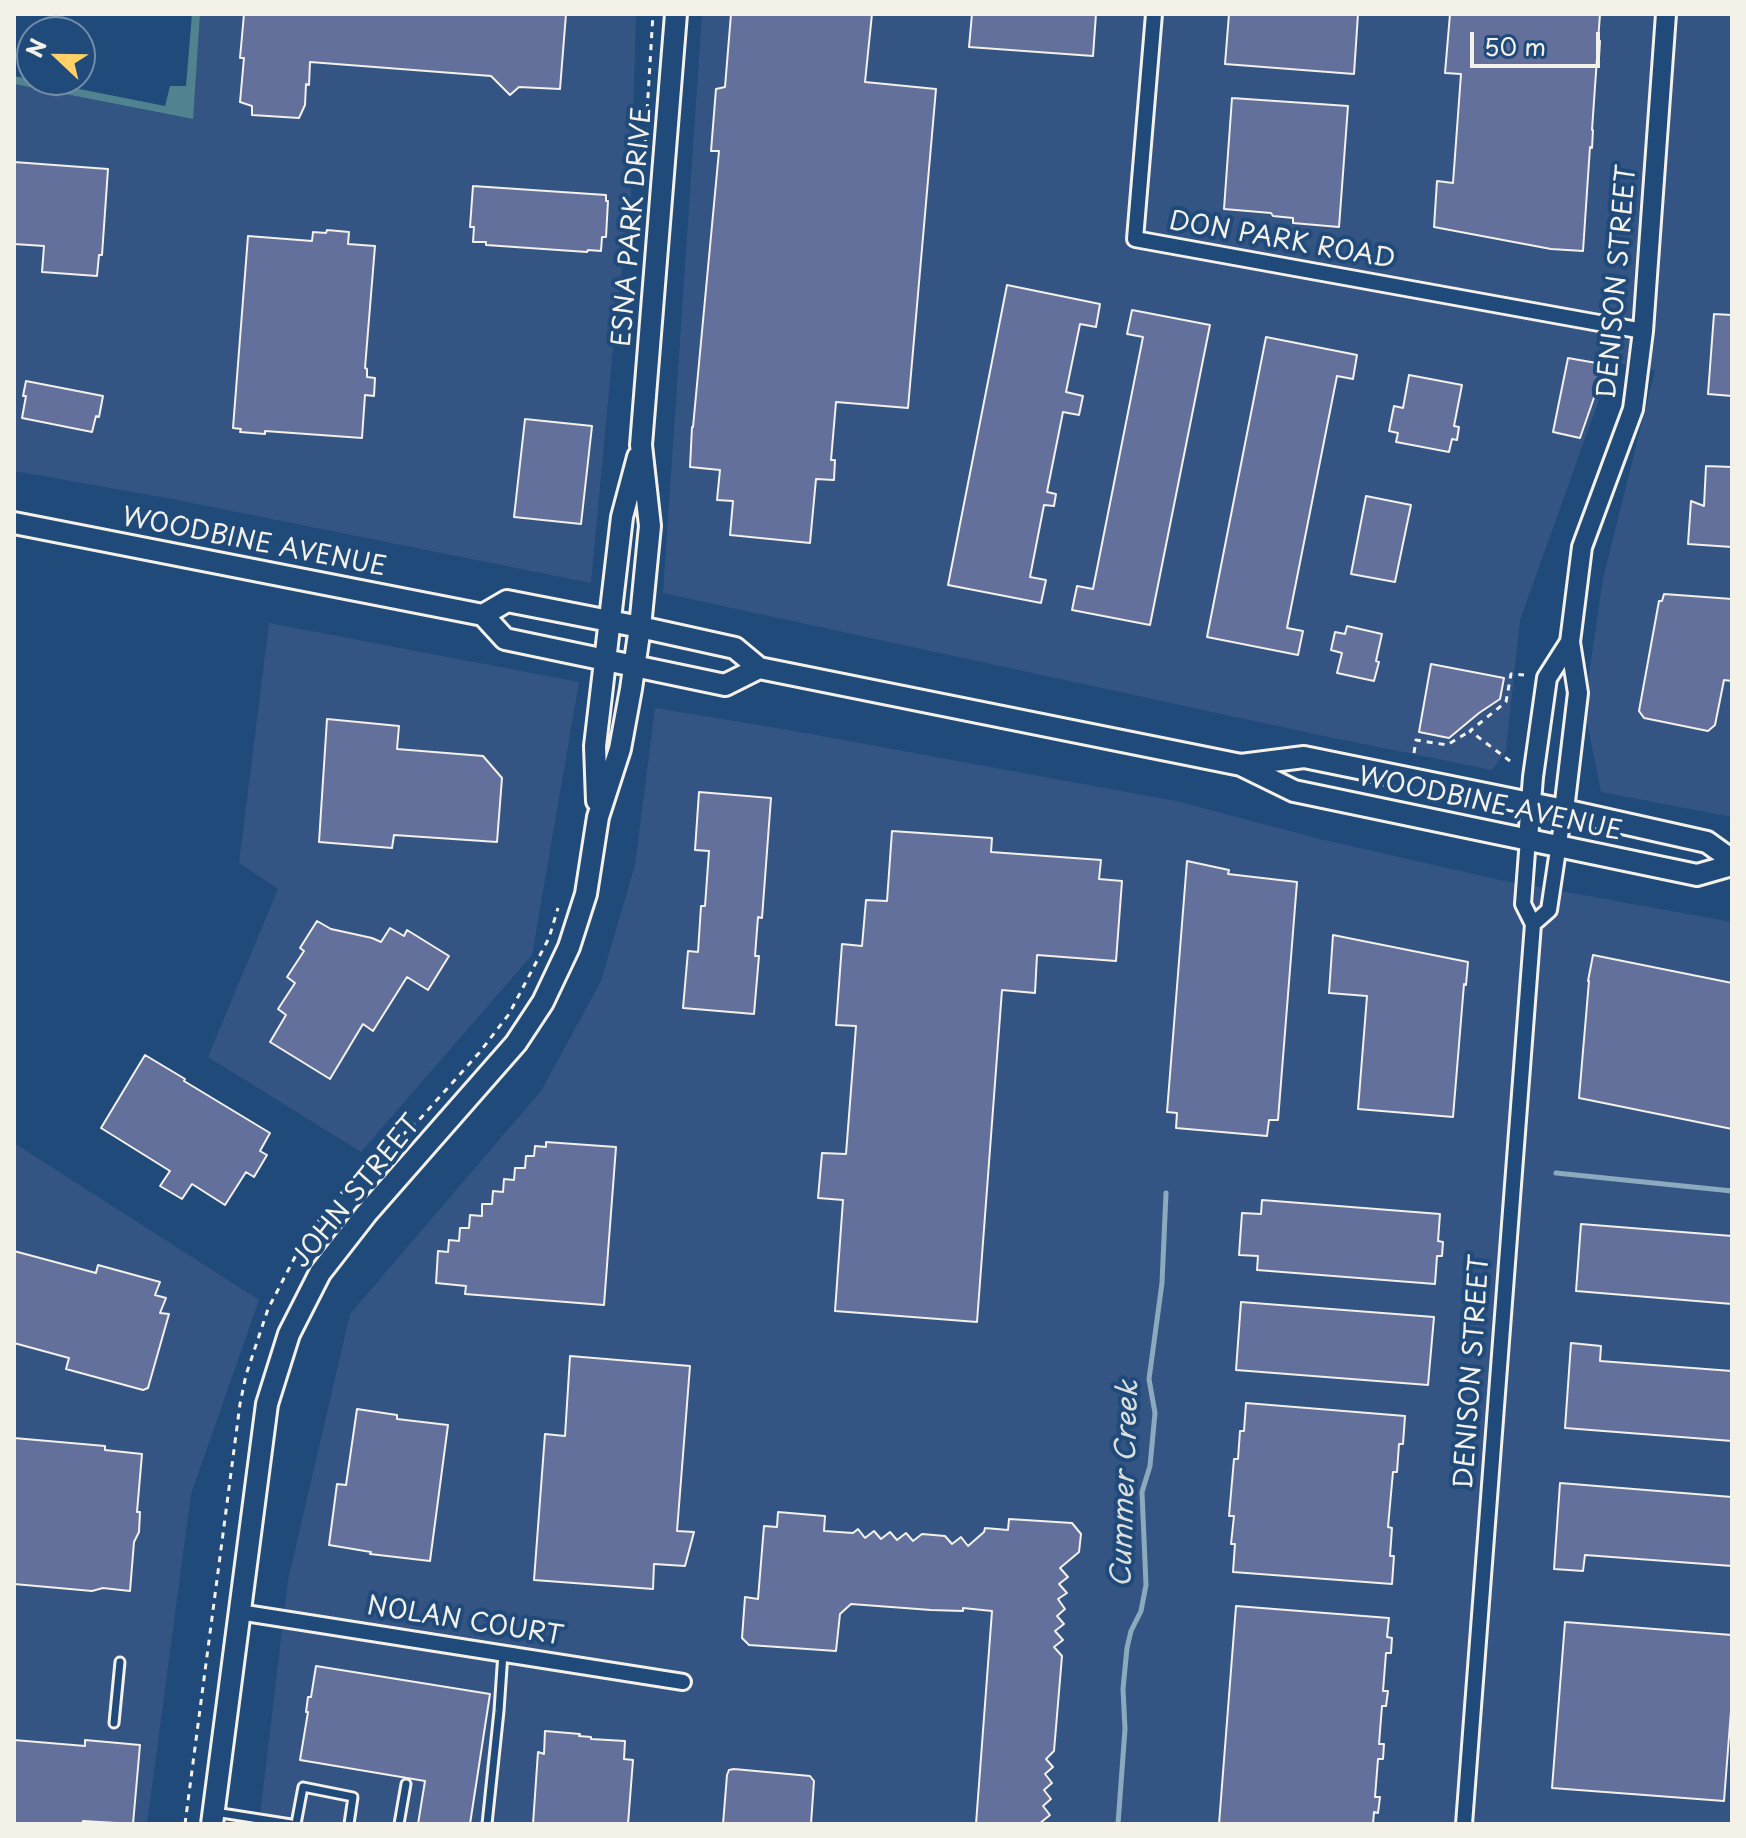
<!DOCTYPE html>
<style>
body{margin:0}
#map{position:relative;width:1746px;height:1838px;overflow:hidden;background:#1f4a7a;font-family:"Playpen Sans",sans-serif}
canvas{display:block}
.frame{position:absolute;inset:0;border:16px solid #f4f1e8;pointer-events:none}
.north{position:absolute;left:16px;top:16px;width:80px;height:80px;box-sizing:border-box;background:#1f4a7a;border:2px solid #748da6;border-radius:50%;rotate:292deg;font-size:22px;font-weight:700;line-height:32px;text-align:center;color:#f4f1e8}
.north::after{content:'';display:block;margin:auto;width:28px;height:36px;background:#ffd166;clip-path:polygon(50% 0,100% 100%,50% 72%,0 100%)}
.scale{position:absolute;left:1470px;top:32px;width:130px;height:36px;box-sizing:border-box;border:4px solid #f4f1e8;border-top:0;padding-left:10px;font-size:24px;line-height:28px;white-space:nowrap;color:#f4f1e8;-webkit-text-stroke:6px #1f4a7a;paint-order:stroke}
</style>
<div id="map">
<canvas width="1746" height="1838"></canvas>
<div class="frame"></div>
<div class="north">N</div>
<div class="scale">50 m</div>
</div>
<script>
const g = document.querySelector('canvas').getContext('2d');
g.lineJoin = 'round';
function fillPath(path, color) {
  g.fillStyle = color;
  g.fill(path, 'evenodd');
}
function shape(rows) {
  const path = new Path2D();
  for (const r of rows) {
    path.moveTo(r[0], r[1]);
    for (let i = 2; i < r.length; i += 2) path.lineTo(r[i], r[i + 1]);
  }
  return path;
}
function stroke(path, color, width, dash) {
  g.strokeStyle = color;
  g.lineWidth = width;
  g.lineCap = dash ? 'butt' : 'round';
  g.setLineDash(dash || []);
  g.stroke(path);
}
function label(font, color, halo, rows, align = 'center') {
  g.font = font + ' "Playpen Sans",sans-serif';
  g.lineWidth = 8;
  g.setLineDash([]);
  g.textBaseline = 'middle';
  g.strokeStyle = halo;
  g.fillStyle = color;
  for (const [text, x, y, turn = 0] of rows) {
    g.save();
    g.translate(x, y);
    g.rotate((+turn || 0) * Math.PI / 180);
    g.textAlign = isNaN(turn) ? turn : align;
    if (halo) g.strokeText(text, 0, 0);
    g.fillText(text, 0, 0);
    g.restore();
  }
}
const built = shape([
 [200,14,636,14,631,194,615,327,591,583,167,498,14,471,14,84,192,119],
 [702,14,1732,14,1732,817,1601,792,1584,707,1603,579,1655,370,1609,362,1604,386,1520,620,1506,751,1492,770,1314,734,663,593],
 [269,623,579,682,532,955,361,1152,208,1057,278,889,239,863],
 [655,708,783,729,1176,801,1320,839,1500,880,1732,922,1732,1824,259,1824,288,1580,350,1314,541,1091,601,981,635,865],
 [14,1143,259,1300,191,1494,147,1824,14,1824]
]);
const green = shape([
 [192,14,200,14,193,119,14,84,14,76,165,106,170,86,186,86]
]);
const stream = shape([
 [1556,1173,1732,1191],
 [1118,1824,1125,1729,1123,1689,1127,1648,1131,1631,1141,1611,1146,1585,1142,1492,1150,1466,1155,1413,1149,1379,1162,1283,1166,1193]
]);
const building = shape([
 [244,14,566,14,560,89,519,87,510,95,491,76,310,62,309,85,306,84,305,105,299,118,252,115,252,106,240,102,244,58,240,58,244,14],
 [731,14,872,14,865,82,936,89,908,408,836,402,831,460,835,460,834,480,816,479,810,543,730,535,733,501,717,500,720,470,690,467,692,427,693,427,719,151,711,151,716,89,725,87,731,14],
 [972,14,1096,14,1093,56,969,47,972,14],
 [1229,14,1358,14,1354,74,1225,64,1229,14],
 [1450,14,1600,14,1598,41,1600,41,1599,58,1597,58,1592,130,1593,130,1592,148,1590,147,1583,251,1551,249,1434,227,1437,181,1453,183,1461,74,1445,73,1450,14],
 [1232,98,1348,106,1339,227,1293,223,1293,218,1273,216,1271,213,1224,209,1232,98],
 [14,162,108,169,102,255,99,255,97,276,42,272,44,246,14,244,14,162],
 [473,186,606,195,606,201,608,201,606,237,602,237,601,251,588,250,587,252,486,245,486,242,473,242,474,227,470,227,473,186],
 [327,230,349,232,348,244,375,246,365,368,367,369,367,377,375,378,374,396,365,395,362,438,265,431,265,434,240,432,241,429,233,428,248,236,312,241,313,232,326,233,327,230],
 [1007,285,1100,304,1096,327,1080,324,1066,392,1083,396,1079,415,1063,412,1047,492,1056,494,1054,506,1044,505,1030,577,1046,580,1041,603,948,585,1007,285],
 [1132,310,1210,325,1150,625,1072,610,1077,586,1093,589,1143,337,1127,334,1132,310],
 [1714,314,1732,315,1732,396,1708,394,1714,314],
 [1266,337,1357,355,1353,379,1337,376,1287,628,1303,631,1298,655,1207,637,1266,337],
 [1568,358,1602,364,1597,389,1580,438,1553,432,1568,358],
 [1409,375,1462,385,1454,426,1459,427,1457,440,1452,439,1449,452,1396,442,1398,433,1389,431,1394,406,1403,408,1409,375],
 [26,381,103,396,99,417,96,416,92,432,22,418,26,396,23,396,26,381],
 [525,419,592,426,581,524,514,517,525,419],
 [1706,466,1732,467,1732,547,1688,544,1691,501,1704,506,1706,466],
 [1366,496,1411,505,1395,582,1351,574,1366,496],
 [1664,594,1732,599,1732,681,1724,680,1715,725,1708,731,1644,718,1639,711,1659,601,1662,601,1664,594],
 [1347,626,1382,634,1376,661,1379,662,1374,681,1337,673,1342,653,1331,650,1335,632,1345,634,1347,626],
 [1431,664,1504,678,1500,699,1479,713,1449,738,1419,732,1431,664],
 [327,719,399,726,397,749,483,756,502,778,497,842,394,835,392,848,319,842,327,719],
 [699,792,771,798,762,918,758,917,755,956,759,956,754,1014,683,1008,688,951,698,952,701,906,705,906,709,851,695,850,699,792],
 [892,831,992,838,991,852,1101,860,1099,879,1122,881,1116,961,1037,955,1035,993,1002,990,977,1322,835,1311,843,1200,818,1198,822,1153,846,1154,856,1026,836,1025,842,944,862,946,866,900,887,901,892,831],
 [1187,861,1229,870,1228,874,1297,882,1278,1120,1269,1120,1267,1136,1176,1128,1177,1113,1167,1112,1187,861],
 [317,921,331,929,372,938,381,942,390,928,404,936,407,930,449,956,428,990,407,977,373,1031,363,1024,330,1079,270,1042,286,1015,278,1009,295,983,287,977,304,951,300,948,317,921],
 [1333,935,1468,962,1466,985,1464,984,1453,1117,1358,1109,1367,996,1329,993,1333,935],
 [1593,955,1732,983,1732,1129,1579,1098,1589,981,1588,981,1593,955],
 [145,1055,185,1079,184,1081,270,1133,260,1151,267,1155,254,1177,246,1172,225,1205,192,1184,182,1199,160,1186,170,1171,101,1128,145,1055],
 [546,1142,616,1147,604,1305,465,1294,466,1286,436,1283,438,1251,448,1252,449,1240,459,1241,460,1228,469,1228,470,1215,482,1216,482,1204,492,1204,493,1191,503,1192,504,1179,514,1180,515,1168,525,1168,526,1156,534,1156,535,1146,546,1147,546,1142],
 [1262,1200,1440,1214,1438,1241,1443,1242,1442,1256,1437,1256,1435,1284,1257,1270,1258,1256,1239,1255,1242,1213,1261,1214,1262,1200],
 [1581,1224,1732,1236,1732,1304,1576,1291,1581,1224],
 [14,1251,96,1273,98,1265,160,1282,155,1295,166,1298,160,1313,169,1314,148,1388,143,1390,66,1369,69,1358,14,1343,14,1251],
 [1241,1302,1434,1317,1428,1385,1236,1370,1241,1302],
 [1571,1343,1601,1346,1600,1361,1732,1371,1732,1441,1565,1428,1571,1343],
 [570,1356,690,1366,677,1531,694,1532,685,1566,654,1564,653,1589,534,1580,545,1434,565,1436,570,1356],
 [1246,1403,1405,1416,1403,1444,1399,1444,1397,1472,1393,1472,1388,1527,1392,1528,1390,1556,1394,1556,1392,1584,1233,1572,1235,1544,1231,1544,1234,1516,1229,1516,1234,1459,1238,1459,1240,1431,1244,1431,1246,1403],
 [357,1409,397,1415,397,1419,448,1425,430,1561,370,1554,371,1552,329,1545,337,1484,346,1485,357,1409],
 [14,1438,105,1446,105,1450,142,1454,137,1512,140,1512,139,1532,134,1542,130,1591,103,1588,92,1591,14,1584,14,1438],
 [1560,1483,1732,1497,1732,1566,1585,1555,1583,1571,1554,1569,1560,1483],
 [778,1512,825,1516,824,1531,853,1533,858,1529,865,1538,874,1531,881,1539,890,1532,897,1540,906,1533,913,1541,922,1534,945,1536,952,1544,961,1537,968,1546,984,1532,985,1528,1008,1530,1009,1519,1072,1523,1081,1534,1079,1552,1060,1568,1068,1577,1059,1584,1067,1593,1058,1599,1065,1609,1057,1616,1064,1624,1055,1631,1063,1640,1054,1647,1062,1656,1054,1751,1046,1759,1053,1767,1045,1774,1052,1783,1044,1790,1051,1799,1043,1806,1050,1815,1039,1824,976,1824,992,1611,963,1608,963,1611,931,1610,851,1604,840,1614,836,1651,749,1645,742,1638,745,1597,758,1599,764,1526,777,1527,778,1512],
 [1236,1606,1389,1618,1387,1637,1392,1638,1391,1653,1386,1653,1383,1691,1388,1691,1386,1706,1382,1706,1379,1744,1384,1744,1383,1759,1378,1759,1375,1797,1380,1797,1378,1813,1374,1812,1373,1824,1219,1824,1236,1606],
 [1565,1622,1732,1635,1732,1698,1724,1801,1552,1788,1565,1622],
 [316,1666,490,1694,470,1824,418,1824,425,1781,300,1760,308,1712,306,1712,308,1697,311,1697,316,1666],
 [545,1731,580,1734,579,1736,591,1737,591,1739,625,1741,624,1759,633,1760,628,1824,533,1824,538,1752,544,1754,545,1731],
 [14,1740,85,1746,85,1740,140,1745,133,1824,83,1821,82,1824,14,1824,14,1740],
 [734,1769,810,1776,814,1781,811,1824,723,1824,727,1775,729,1770,734,1769]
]);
const path = shape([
 [645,146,653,14],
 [1414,753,1416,740,1447,745,1470,731],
 [1510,761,1470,731,1506,702,1511,674,1524,675],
 [185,1824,240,1404,246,1375,268,1309,295,1257,314,1226,349,1184,419,1120,479,1053,509,1014,549,938,558,908]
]);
const service = shape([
 [114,1723,120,1662],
 [215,1812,291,1824],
 [296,1824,303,1787,353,1797,349,1824],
 [399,1824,406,1784],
 [487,1824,499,1711,503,1653]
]);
const minor = shape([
 [1154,14,1135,239,1643,331],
 [1533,924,1549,910,1564,810],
 [239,1612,683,1682],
 [1464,1824,1533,924,1523,904,1528,839]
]);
const tertiary = shape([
 [1564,810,1578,693,1570,642,1582,547,1633,409,1635,394,1643,331,1666,14],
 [1528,839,1533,777,1547,678,1570,642]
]);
const secondary = shape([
 [14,523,483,615,505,639,725,685,759,668],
 [483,615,507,601,640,627,735,648,759,668,1241,765,1294,791,1697,875,1732,865],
 [1241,765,1304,757,1564,810,1707,842,1732,860],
 [597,801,595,746,622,517,638,457],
 [212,1824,267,1404,289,1334,320,1273,366,1214,516,1043,543,1002,569,947,586,894,598,817,620,749,631,689,640,627,650,526,641,445,676,14]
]);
const streetNames = [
 ["ESNA PARK DRIVE",633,227,-85],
 ["DON PARK ROAD",1282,241,10],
 ["DENISON STREET",1618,282,-85],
 ["WOODBINE AVENUE",254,543,11],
 ["WOODBINE AVENUE",1490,805,12],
 ["JOHN STREET",357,1192,-51],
 ["DENISON STREET",1473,1372,-86],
 ["NOLAN COURT",465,1622,9]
];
const waterNames = [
 ["Cummer Creek",1126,1484,-88]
];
fillPath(built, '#345584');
fillPath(green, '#50838f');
stroke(stream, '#8baabe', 5);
fillPath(building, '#64709c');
stroke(building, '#f4f1e8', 2);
stroke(service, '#f4f1e8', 13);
stroke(minor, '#f4f1e8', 20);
stroke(tertiary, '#f4f1e8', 24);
stroke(secondary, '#f4f1e8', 26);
stroke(path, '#f4f1e8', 3, [6, 6]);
stroke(service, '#1f4a7a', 7);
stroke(minor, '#1f4a7a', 14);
stroke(tertiary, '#1f4a7a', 18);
stroke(secondary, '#1f4a7a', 20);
label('26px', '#f4f1e8', '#1f4a7a', streetNames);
label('italic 28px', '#dadfde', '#1f4a7a', waterNames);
</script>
